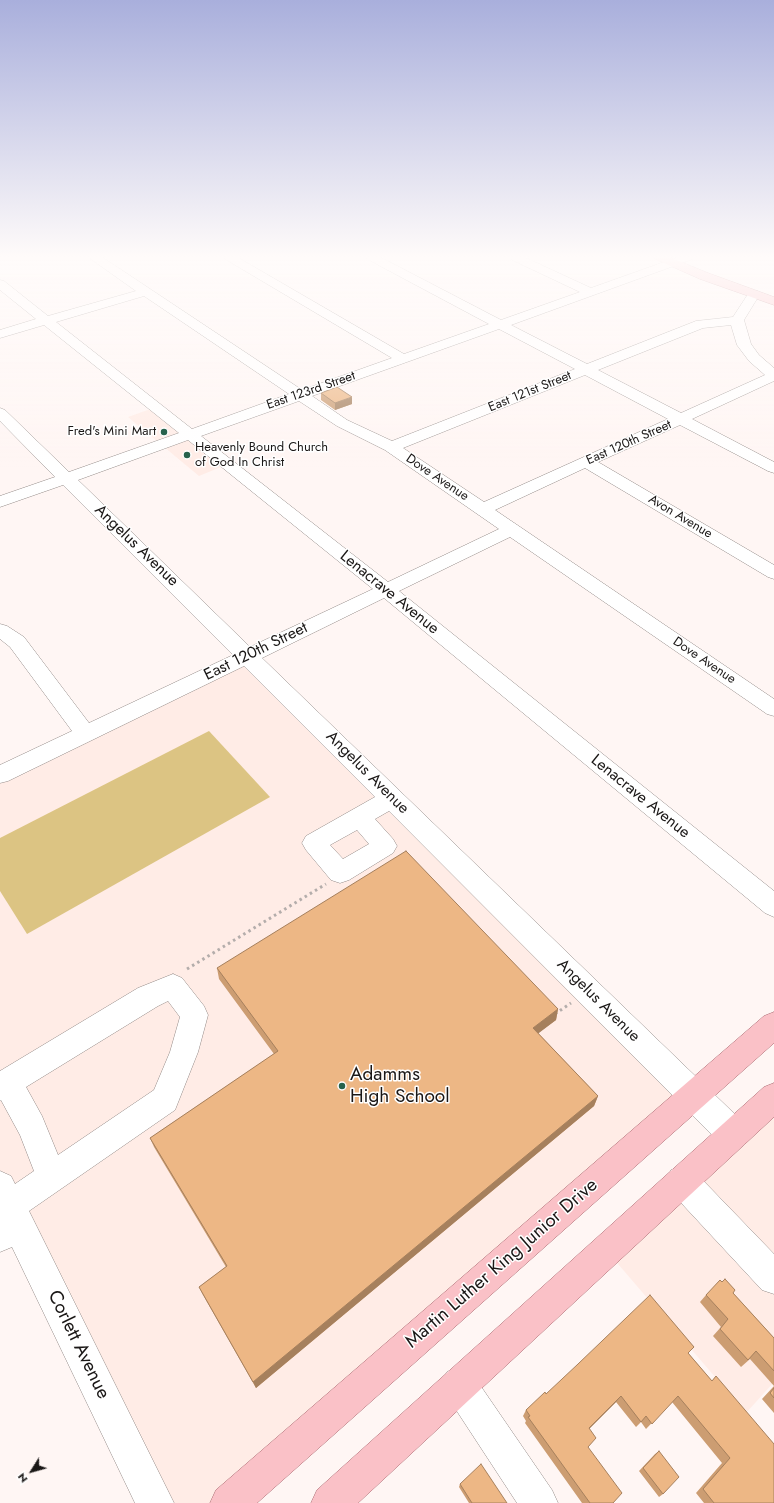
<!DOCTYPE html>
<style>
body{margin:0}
#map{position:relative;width:774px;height:1503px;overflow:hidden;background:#fff6f4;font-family:Jost,sans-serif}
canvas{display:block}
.north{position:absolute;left:12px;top:1451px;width:40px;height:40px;-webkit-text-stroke:3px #fff;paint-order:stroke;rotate:233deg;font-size:11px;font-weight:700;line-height:16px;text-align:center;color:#1a1716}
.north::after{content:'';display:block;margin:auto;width:14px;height:18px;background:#1a1716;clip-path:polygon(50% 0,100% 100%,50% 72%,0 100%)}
</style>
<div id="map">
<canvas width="774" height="1503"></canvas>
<div class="north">N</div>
</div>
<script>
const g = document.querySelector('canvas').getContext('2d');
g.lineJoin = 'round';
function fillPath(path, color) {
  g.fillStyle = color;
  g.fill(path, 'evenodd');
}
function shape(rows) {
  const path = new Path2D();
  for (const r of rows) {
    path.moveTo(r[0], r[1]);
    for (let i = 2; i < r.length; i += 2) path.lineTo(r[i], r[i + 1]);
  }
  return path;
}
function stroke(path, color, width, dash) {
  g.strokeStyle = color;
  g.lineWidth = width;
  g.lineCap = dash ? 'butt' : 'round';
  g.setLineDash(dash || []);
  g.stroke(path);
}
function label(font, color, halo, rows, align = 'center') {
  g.font = font + ' Jost,sans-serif';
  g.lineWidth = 3;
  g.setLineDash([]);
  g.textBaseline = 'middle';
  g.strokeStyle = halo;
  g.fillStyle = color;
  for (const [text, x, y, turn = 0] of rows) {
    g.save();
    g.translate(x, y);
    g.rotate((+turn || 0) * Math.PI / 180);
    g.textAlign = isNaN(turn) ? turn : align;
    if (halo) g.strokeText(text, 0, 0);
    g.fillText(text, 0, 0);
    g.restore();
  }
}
const built = shape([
 [156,407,228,464,199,476,128,417],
 [248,656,694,1096,229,1503,155,1503,0,1187,0,775],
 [774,1097,774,1382,746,1413,606,1250]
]);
const green = shape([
 [209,731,270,797,27,934,0,891,0,838]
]);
const path = shape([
 [187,969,326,884],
 [555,1014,571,1003]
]);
const minor = shape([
 [88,257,102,257,302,390,392,358,225,259,223,257,237,257,404,354,489,324,367,259,365,257,380,257,501,320,580,292,510,259,508,257,524,257,591,288,678,257,695,257,693,259,511,325,587,364,696,321,733,317,750,291,758,291,760,294,744,320,751,344,759,355,774,368,774,381,692,419,774,462,774,473,768,471,680,425,598,462,774,565,774,579,768,577,585,468,495,510,774,699,774,716,767,714,510,537,399,591,774,891,774,917,765,913,384,598,262,658,744,1123,748,1134,744,1145,733,1149,722,1145,389,811,375,819,393,839,397,846,393,853,349,880,340,883,331,880,306,850,302,843,306,836,375,797,244,666,8,781,0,783,0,765,72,731,10,647,0,639,0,624,7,626,24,637,89,723,233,655,63,485,0,507,0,496,55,477,0,421,0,408,5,410,69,472,179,433,44,325,0,338,0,330,36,319,0,290,0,280,4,281,48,316,136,291,88,257],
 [144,296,289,394,192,429,56,322,144,296],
 [731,325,737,345,749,361,765,375,681,413,598,370,703,328,731,325],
 [499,329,575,369,392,441,347,420,312,396,499,329],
 [585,375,668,419,484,502,403,448,585,375],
 [299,401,337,426,385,450,499,529,388,582,201,436,299,401],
 [188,440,373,589,250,647,78,480,188,440],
 [357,830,369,844,343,859,330,845,357,830],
 [173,974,182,978,204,1006,208,1015,198,1052,175,1110,29,1211,174,1503,135,1503,12,1247,0,1252,0,1171,11,1176,15,1184,34,1171,20,1135,1,1100,0,1101,0,1071,138,988,173,974],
 [168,1001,180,1017,170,1052,154,1090,58,1155,42,1116,26,1087,158,1006,168,1001],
 [682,1166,693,1170,774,1254,774,1294,762,1290,671,1192,667,1181,671,1170,682,1166],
 [459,1366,471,1372,552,1490,558,1503,517,1503,447,1396,441,1384,447,1372,459,1366]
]);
const major = shape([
 [653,257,669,257,708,273,774,297,774,305,700,279,655,259,653,257],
 [774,1012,774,1043,257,1503,210,1503,216,1490,764,1016,774,1012],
 [774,1083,774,1117,358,1503,311,1503,317,1490,764,1087,774,1083]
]);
const wall = shape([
 [321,393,352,404,335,410,321,400],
 [217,968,558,1009,556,1020,538,1033,598,1096,594,1106,256,1388,203,1295,199,1287,226,1267,154,1147,150,1138,274,1054,219,979],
 [733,1293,774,1338,774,1413,762,1399,774,1386,750,1359,741,1367,713,1336,721,1327,700,1302,706,1295],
 [688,1353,712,1381,716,1376,774,1503,704,1503,696,1493,722,1463,672,1402,646,1429,641,1422,636,1427,616,1402,590,1428,588,1448,613,1503,582,1503,525,1423,526,1421,523,1416,526,1410,546,1394],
 [659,1451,663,1494,659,1497,639,1471,655,1454],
 [460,1484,507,1503,469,1503,459,1487]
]);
const shadedWall = shape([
 [352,397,352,404,335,410,335,403],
 [558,1009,556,1020,531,1039,533,1028],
 [598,1096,594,1106,256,1388,253,1382],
 [621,1396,616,1402,585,1433,589,1428]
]);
const building = shape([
 [337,387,352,397,335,403,321,393,337,387],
 [406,851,558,1009,533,1028,598,1096,253,1382,199,1287,227,1266,150,1138,278,1051,217,968,406,851],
 [725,1279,735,1290,733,1293,774,1338,774,1371,756,1351,748,1360,720,1329,728,1319,706,1295,720,1280,722,1282,725,1279],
 [650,1295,694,1347,688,1353,712,1381,716,1376,774,1444,774,1503,714,1503,703,1489,730,1458,678,1396,652,1424,646,1416,641,1422,621,1396,589,1428,596,1438,588,1447,622,1493,613,1503,590,1503,528,1417,530,1416,526,1410,545,1392,546,1394,578,1364,650,1295],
 [774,1388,774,1398,770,1393,774,1388],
 [659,1451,679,1477,663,1494,643,1468,659,1451],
 [481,1464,507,1503,472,1503,460,1484,481,1464]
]);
const markers = [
 [164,432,4,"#26624d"],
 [187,455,4,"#26624d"],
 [342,1086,4,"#26624d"]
];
const farStreetnames = [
 ["East 123rd Street",311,391,-19],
 ["East 121st Street",530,392,-22],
 ["East 120th Street",629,443,-24],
 ["Dove Avenue",437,478,34],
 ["Avon Avenue",680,517,31],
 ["Dove Avenue",704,661,34]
];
const farPoinames = [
 ["Fred's Mini Mart",156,432],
 ["Heavenly Bound Church",195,448,"left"],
 ["of God In Christ",195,463,"left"]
];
const streetNames = [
 ["Angelus Avenue",136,546,44],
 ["Lenacrave Avenue",389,593,39],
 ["East 120th Street",256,652,-26],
 ["Angelus Avenue",367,773,45],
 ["Lenacrave Avenue",640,797,39],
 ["Angelus Avenue",598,1001,45]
];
const nearPoinames = [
 ["Adamms",350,1075],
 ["High School",350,1097]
];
const nearStreetnames = [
 ["Martin Luther King Junior Drive",502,1264,-41],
 ["Corlett Avenue",78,1345,64]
];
fillPath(built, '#ffece6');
fillPath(green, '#dcc483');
stroke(minor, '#948b88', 1);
stroke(major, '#a96a71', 1);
stroke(path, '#b4adab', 3, [2.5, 3.5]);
fillPath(minor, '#fff');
fillPath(major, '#fac1c7');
fillPath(wall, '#cc9d72');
fillPath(shadedWall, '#a6805d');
fillPath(building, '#edb785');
stroke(building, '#a6805d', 1);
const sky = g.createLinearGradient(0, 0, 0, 467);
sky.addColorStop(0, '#a9afdc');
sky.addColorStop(0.55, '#fffbfa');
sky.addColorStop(1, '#fffbfa00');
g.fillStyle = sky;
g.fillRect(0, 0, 774, 467);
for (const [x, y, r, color] of markers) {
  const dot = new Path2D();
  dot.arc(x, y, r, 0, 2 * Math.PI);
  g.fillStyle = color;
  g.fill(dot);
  stroke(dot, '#fff', 1.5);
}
label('13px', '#1a1716', '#fff', farStreetnames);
label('13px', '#1a1716', '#fff', farPoinames, 'right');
label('16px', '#1a1716', '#fff', streetNames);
label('19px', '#1a1716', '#fff', nearPoinames, 'left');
label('19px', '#1a1716', '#fff', nearStreetnames);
</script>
